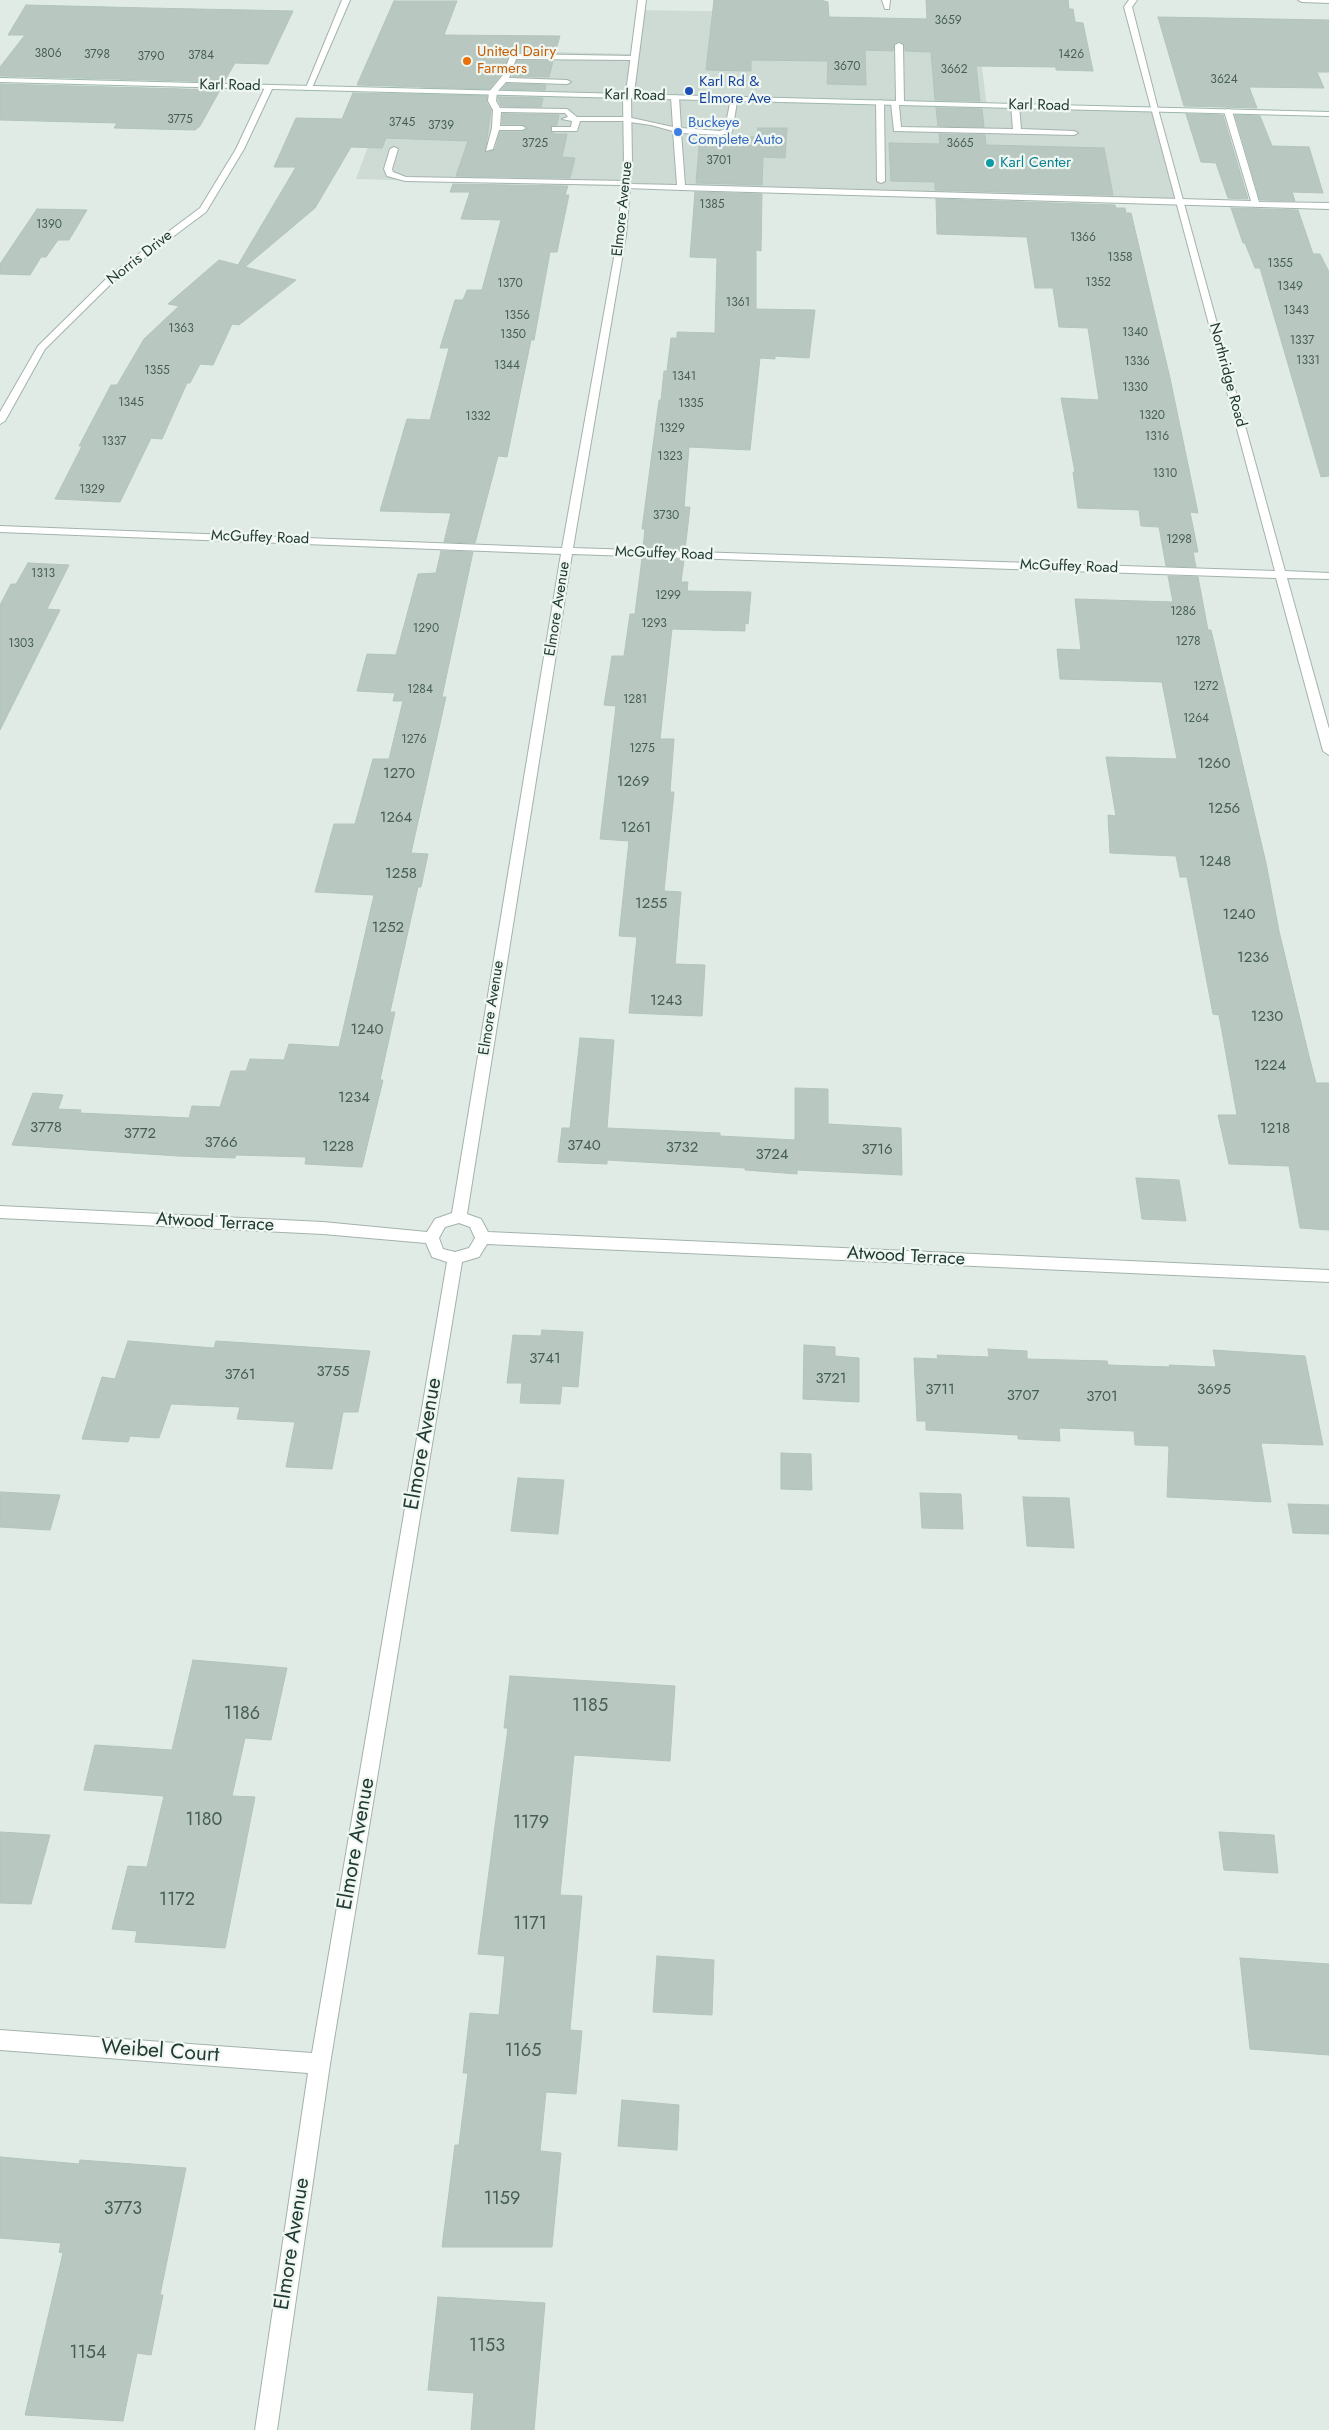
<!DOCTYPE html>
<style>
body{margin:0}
canvas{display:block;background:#e0ebe5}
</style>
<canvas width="1329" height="2430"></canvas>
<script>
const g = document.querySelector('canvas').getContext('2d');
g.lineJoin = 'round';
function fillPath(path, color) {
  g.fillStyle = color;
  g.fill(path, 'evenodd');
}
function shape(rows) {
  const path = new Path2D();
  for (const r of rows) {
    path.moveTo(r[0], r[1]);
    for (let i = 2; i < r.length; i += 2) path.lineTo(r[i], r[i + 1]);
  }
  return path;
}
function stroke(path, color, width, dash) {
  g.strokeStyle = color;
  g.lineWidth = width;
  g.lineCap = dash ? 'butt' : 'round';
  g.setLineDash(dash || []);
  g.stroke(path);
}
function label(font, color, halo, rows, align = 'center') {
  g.font = font + ' Jost,sans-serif';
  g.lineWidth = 4.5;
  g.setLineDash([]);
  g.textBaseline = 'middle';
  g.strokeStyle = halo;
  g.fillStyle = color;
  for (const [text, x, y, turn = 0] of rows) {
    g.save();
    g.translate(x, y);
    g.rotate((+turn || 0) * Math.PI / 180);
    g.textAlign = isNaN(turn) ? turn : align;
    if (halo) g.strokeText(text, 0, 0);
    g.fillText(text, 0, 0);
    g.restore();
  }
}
const built = shape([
 [639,10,815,13,815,32,978,35,987,107,1156,110,1177,202,356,179,389,89,421,90,436,49,633,54]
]);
const building = shape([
 [714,0,820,0,828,2,829,17,927,19,926,0,1068,0,1069,9,1073,9,1075,22,1083,23,1093,71,1056,70,1056,67,976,66,980,101,935,100,931,52,905,51,905,45,900,41,894,43,893,51,865,50,866,85,827,84,828,61,751,60,751,71,706,70,714,0],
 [394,1,457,1,444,35,560,36,555,53,519,52,510,54,501,74,489,89,357,85,394,1],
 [26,5,149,8,293,11,268,64,235,63,224,82,0,76,0,67,25,35,8,35,26,5],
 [1158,17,1329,20,1329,72,1317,72,1324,88,1249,87,1257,108,1184,106,1158,17],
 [517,61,553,61,549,77,512,76,517,61],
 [0,84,220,90,200,126,195,130,114,128,117,123,0,120,0,84],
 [507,84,546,85,545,90,502,89,507,84],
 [353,93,487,96,486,102,491,110,485,153,495,150,500,132,522,132,528,129,522,124,502,124,503,114,559,115,557,125,551,126,550,131,555,134,567,134,562,157,575,158,570,178,456,176,468,141,386,138,382,148,351,147,315,208,245,267,296,280,239,325,232,324,213,365,200,364,190,383,187,383,162,439,151,438,120,502,55,499,82,446,79,446,111,385,117,385,144,339,179,306,168,304,219,260,238,265,296,167,274,167,296,118,342,119,353,93],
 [498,97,543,98,541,107,501,106,498,97],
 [936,108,982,109,984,127,938,126,936,108],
 [1186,114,1223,115,1248,199,1228,198,1216,163,1201,162,1186,114],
 [1235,115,1260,116,1272,146,1309,147,1323,193,1292,192,1295,201,1260,200,1235,115],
 [758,128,787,128,785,158,763,157,762,185,696,183,700,136,757,137,758,128],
 [939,134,985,135,986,145,1104,148,1113,195,935,190,935,182,891,181,889,143,940,144,939,134],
 [453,184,568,186,565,195,569,195,557,252,550,252,534,340,531,340,507,457,498,456,475,543,444,542,451,513,380,511,407,419,430,420,449,348,440,348,455,300,463,300,467,290,482,290,501,220,461,219,470,192,450,192,453,184],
 [695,192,762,194,761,251,756,250,756,309,815,310,809,358,775,356,775,359,760,358,750,450,689,447,684,507,690,507,685,550,643,548,645,529,642,529,659,400,661,400,664,371,667,371,671,338,677,338,677,332,715,333,717,258,690,257,695,192],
 [936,199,1115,205,1116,208,1125,208,1126,213,1131,213,1170,378,1198,513,1190,512,1198,552,1193,552,1196,567,1166,566,1159,527,1141,526,1139,510,1078,508,1073,472,1075,472,1061,398,1099,400,1088,328,1059,327,1053,288,1035,288,1027,237,937,234,936,199],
 [1231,208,1298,210,1313,254,1320,254,1329,272,1329,476,1321,477,1260,268,1255,268,1245,243,1243,243,1231,208],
 [37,209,87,210,69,240,58,240,46,257,41,257,30,275,0,274,0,264,37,209],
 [441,551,473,552,446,678,442,697,446,697,411,853,428,854,421,887,418,887,390,1012,395,1012,380,1080,383,1080,362,1167,305,1164,306,1157,236,1155,235,1158,178,1156,12,1145,33,1093,63,1095,58,1109,81,1110,80,1113,189,1118,192,1106,220,1107,231,1071,246,1071,250,1059,284,1060,289,1044,339,1047,374,895,315,892,334,824,355,824,373,759,389,759,403,701,393,701,395,693,357,691,367,654,396,655,418,574,436,573,441,551],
 [642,558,684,560,681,582,688,582,687,591,751,592,748,624,745,623,745,631,672,629,660,739,674,739,670,792,674,792,664,891,681,892,675,964,705,965,702,1016,629,1013,637,937,619,936,629,841,600,839,616,706,604,705,612,656,624,656,630,614,635,614,642,558],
 [28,563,69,565,47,609,60,610,0,730,0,605,11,584,16,584,28,563],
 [1168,576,1198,577,1208,630,1211,630,1266,863,1279,931,1308,1052,1316,1083,1329,1083,1329,1230,1300,1228,1289,1166,1229,1164,1218,1115,1237,1115,1219,1015,1213,1014,1187,877,1180,877,1176,856,1110,853,1108,815,1116,816,1106,757,1177,759,1162,682,1060,679,1057,649,1081,650,1075,599,1173,602,1168,576],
 [580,1038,614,1040,607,1128,720,1133,720,1136,795,1140,795,1088,828,1089,828,1124,901,1128,902,1175,797,1170,797,1174,745,1170,745,1168,607,1160,607,1164,558,1162,562,1128,570,1128,580,1038],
 [1136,1178,1179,1180,1186,1221,1142,1219,1136,1178],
 [542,1330,583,1332,578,1387,562,1386,560,1404,520,1403,522,1383,507,1383,513,1335,541,1336,542,1330],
 [128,1341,214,1348,216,1341,370,1351,358,1412,343,1412,332,1469,286,1467,295,1422,237,1419,240,1407,171,1404,159,1438,130,1436,128,1442,82,1439,102,1377,115,1379,128,1341],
 [804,1345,835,1347,835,1356,859,1358,859,1402,803,1399,804,1345],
 [988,1349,1027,1351,1027,1359,1107,1361,1108,1365,1170,1367,1169,1365,1216,1367,1213,1350,1305,1356,1323,1445,1261,1443,1271,1502,1167,1497,1169,1446,1135,1445,1134,1431,1059,1428,1060,1441,1018,1439,1018,1435,926,1430,926,1421,917,1421,914,1358,938,1359,937,1355,989,1357,988,1349],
 [781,1453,811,1454,812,1490,781,1489,781,1453],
 [518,1478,564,1480,558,1534,511,1531,518,1478],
 [0,1492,60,1495,50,1530,0,1527,0,1492],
 [920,1493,961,1494,963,1529,922,1528,920,1493],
 [1023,1497,1069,1498,1074,1548,1027,1546,1023,1497],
 [1288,1504,1329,1505,1329,1534,1293,1533,1288,1504],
 [193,1660,287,1668,271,1740,245,1738,232,1796,255,1797,225,1948,135,1942,137,1931,112,1929,128,1866,147,1867,164,1796,84,1790,95,1745,172,1750,193,1660],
 [510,1676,675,1686,670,1761,574,1755,560,1895,582,1896,570,2030,582,2031,576,2094,546,2092,540,2151,561,2153,552,2247,442,2247,455,2145,459,2145,468,2073,463,2073,470,2013,499,2015,505,1956,478,1954,508,1728,504,1728,510,1676],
 [0,1832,50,1835,31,1904,0,1903,0,1832],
 [1219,1832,1274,1835,1278,1873,1224,1870,1219,1832],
 [657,1956,714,1960,712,2015,653,2012,657,1956],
 [1240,1958,1329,1964,1329,2055,1250,2049,1240,1958],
 [622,2100,679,2105,677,2150,618,2146,622,2100],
 [0,2157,79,2164,80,2160,186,2168,160,2295,163,2295,151,2355,137,2353,123,2421,25,2415,63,2253,59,2252,61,2243,0,2238,0,2157],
 [438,2297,545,2303,534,2430,471,2430,474,2393,428,2390,438,2297]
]);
const lane = shape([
 [882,0,890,0,889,9,885,9,882,0],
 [899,43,903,45,904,103,899,105,901,127,1013,129,1011,105,1015,103,1019,105,1021,129,1074,131,1078,133,1074,135,894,131,891,103,896,101,895,45,899,43],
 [519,54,634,56,638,58,634,60,516,59,509,78,567,80,571,82,567,84,506,82,497,92,496,101,500,108,567,109,577,117,627,117,673,127,671,97,675,95,679,97,681,128,720,131,725,129,731,98,738,96,732,132,721,135,681,133,685,185,1251,201,1224,111,1228,109,1232,111,1259,202,1329,203,1329,209,681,190,626,188,622,185,405,181,387,176,384,169,390,149,394,147,398,149,392,169,393,172,406,177,627,181,631,184,677,185,673,131,651,125,623,121,580,121,577,131,552,131,552,127,571,127,572,121,562,119,568,117,565,113,501,112,500,126,522,126,526,128,522,130,499,130,493,149,486,151,492,128,493,110,488,101,489,92,503,75,510,56,519,54],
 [880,100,884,102,885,181,881,183,877,181,876,102,880,100]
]);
const street = shape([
 [342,0,350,0,312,88,305,90,342,0],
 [638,0,646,0,634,93,631,98,632,164,626,235,573,548,1275,571,1124,7,1129,0,1137,0,1132,7,1158,109,1285,571,1329,573,1329,579,1287,578,1329,729,1329,755,1323,751,1276,578,572,554,467,1214,481,1219,488,1232,1329,1270,1329,1282,487,1244,479,1257,462,1262,330,2064,277,2430,255,2430,308,2073,0,2050,0,2030,312,2053,447,1262,432,1257,426,1243,323,1234,0,1218,0,1206,323,1222,427,1232,435,1219,452,1213,561,554,0,532,0,526,562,548,618,235,624,164,623,98,626,93,638,0],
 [459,1223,470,1227,475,1238,469,1248,455,1252,443,1249,439,1238,445,1227,459,1223],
 [1298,0,1329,0,1329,3,1302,2,1298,0],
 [266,85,273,87,244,149,206,212,115,280,45,349,5,421,0,424,0,412,38,346,109,276,200,208,236,149,266,85]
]);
const secondary = shape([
 [0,78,1329,112,1329,116,0,82,0,78]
]);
const markers = [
 [467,61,5,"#e8710a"],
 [689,91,5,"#1a4fb4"],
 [678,132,5,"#3f7fe0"],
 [990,163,5,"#0f9aa8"]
];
const farNumbernames = [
 ["3659",948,21],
 ["3806",48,54],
 ["3798",97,55],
 ["1426",1071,55],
 ["3784",201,56],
 ["3790",151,57],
 ["3670",847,67],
 ["3662",954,70],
 ["3624",1224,80],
 ["3775",180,120],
 ["3745",402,123],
 ["3739",441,126],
 ["3725",535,144],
 ["3665",960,144],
 ["3701",719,161],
 ["1385",712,205],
 ["1390",49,225],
 ["1366",1083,238],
 ["1358",1120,258],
 ["1355",1280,264],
 ["1352",1098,283],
 ["1370",510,284],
 ["1349",1290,287],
 ["1361",738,303],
 ["1343",1296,311],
 ["1356",517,316],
 ["1363",181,329],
 ["1340",1135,333],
 ["1350",513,335],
 ["1337",1302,341],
 ["1331",1308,361],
 ["1336",1137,362],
 ["1344",507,366],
 ["1355",157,371],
 ["1341",684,377],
 ["1330",1135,388],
 ["1345",131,403],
 ["1335",691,404],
 ["1320",1152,416],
 ["1332",478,417],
 ["1329",672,429],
 ["1316",1157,437],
 ["1337",114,442],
 ["1323",670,457],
 ["1310",1165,474],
 ["1329",92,490],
 ["3730",666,516],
 ["1298",1179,540],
 ["1313",43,574],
 ["1299",668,596],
 ["1286",1183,612],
 ["1293",654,624],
 ["1290",426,629],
 ["1278",1188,642],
 ["1303",21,644],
 ["1272",1206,687],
 ["1284",420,690],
 ["1281",635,700],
 ["1264",1196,719],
 ["1276",414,740],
 ["1275",642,749]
];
const farFoodnames = [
 ["United Dairy",477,52],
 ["Farmers",477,69]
];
const farTransitnames = [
 ["Karl Rd &",699,82],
 ["Elmore Ave",699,99]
];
const farStreetnames = [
 ["Karl Road",230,86,1],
 ["Karl Road",635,96,1],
 ["Karl Road",1039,106,1],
 ["Elmore Avenue",623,209,-84],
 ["Norris Drive",140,258,-38],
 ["Northridge Road",1227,375,75],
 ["McGuffey Road",260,538,2],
 ["McGuffey Road",664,554,2],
 ["McGuffey Road",1069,567,2],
 ["Elmore Avenue",558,609,-81],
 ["Elmore Avenue",492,1008,-81]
];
const farShopnames = [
 ["Buckeye",688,123],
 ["Complete Auto",688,140]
];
const farCulturenames = [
 ["Karl Center",1000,163]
];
const numberNames = [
 ["1260",1214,764],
 ["1270",399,774],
 ["1269",633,782],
 ["1256",1224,809],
 ["1264",396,818],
 ["1261",636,828],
 ["1248",1215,862],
 ["1258",401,874],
 ["1255",651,904],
 ["1240",1239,915],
 ["1252",388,928],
 ["1236",1253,958],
 ["1243",666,1001],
 ["1230",1267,1017],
 ["1240",367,1030],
 ["1224",1270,1066],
 ["1234",354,1098],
 ["3778",46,1128],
 ["1218",1275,1129],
 ["3772",140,1134],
 ["3766",221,1143],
 ["3740",584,1146],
 ["1228",338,1147],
 ["3732",682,1148],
 ["3716",877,1150],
 ["3724",772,1155],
 ["3741",545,1359],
 ["3755",333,1372],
 ["3761",240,1375],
 ["3721",831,1379],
 ["3711",940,1390],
 ["3695",1214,1390],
 ["3707",1023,1396],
 ["3701",1102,1397]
];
const streetNames = [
 ["Atwood Terrace",215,1223,3],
 ["Atwood Terrace",906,1257,3]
];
const nearNumbernames = [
 ["1185",590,1707],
 ["1186",242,1715],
 ["1180",204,1821],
 ["1179",531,1824],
 ["1172",177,1901],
 ["1171",530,1925],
 ["1165",523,2052],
 ["1159",502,2200],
 ["3773",123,2210],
 ["1153",487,2347],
 ["1154",88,2354]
];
const nearStreetnames = [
 ["Elmore Avenue",424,1444,-80],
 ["Elmore Avenue",357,1844,-80],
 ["Weibel Court",160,2052,4],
 ["Elmore Avenue",293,2244,-81]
];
fillPath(built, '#cedbd4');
fillPath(building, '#b8c8c1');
stroke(building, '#b2c4bc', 1);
stroke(lane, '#a3b3ac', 2);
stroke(street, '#a3b3ac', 2);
stroke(secondary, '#9eb7ac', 2);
fillPath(lane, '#fff');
fillPath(street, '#fff');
fillPath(secondary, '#fff');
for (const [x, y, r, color] of markers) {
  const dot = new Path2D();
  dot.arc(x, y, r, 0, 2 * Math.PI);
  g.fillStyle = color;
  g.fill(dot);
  stroke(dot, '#f0f7f3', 2);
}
label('12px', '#465e56', null, farNumbernames);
label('15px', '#c56008', '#f0f7f3', farFoodnames, 'left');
label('15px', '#164399', '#f0f7f3', farTransitnames, 'left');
label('15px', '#203b32', '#f0f7f3', farStreetnames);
label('15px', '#366cbe', '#f0f7f3', farShopnames, 'left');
label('15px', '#0d838f', '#f0f7f3', farCulturenames, 'left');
label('15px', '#465e56', null, numberNames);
label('18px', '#203b32', '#f0f7f3', streetNames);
label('18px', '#465e56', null, nearNumbernames);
label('21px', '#203b32', '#f0f7f3', nearStreetnames);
</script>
